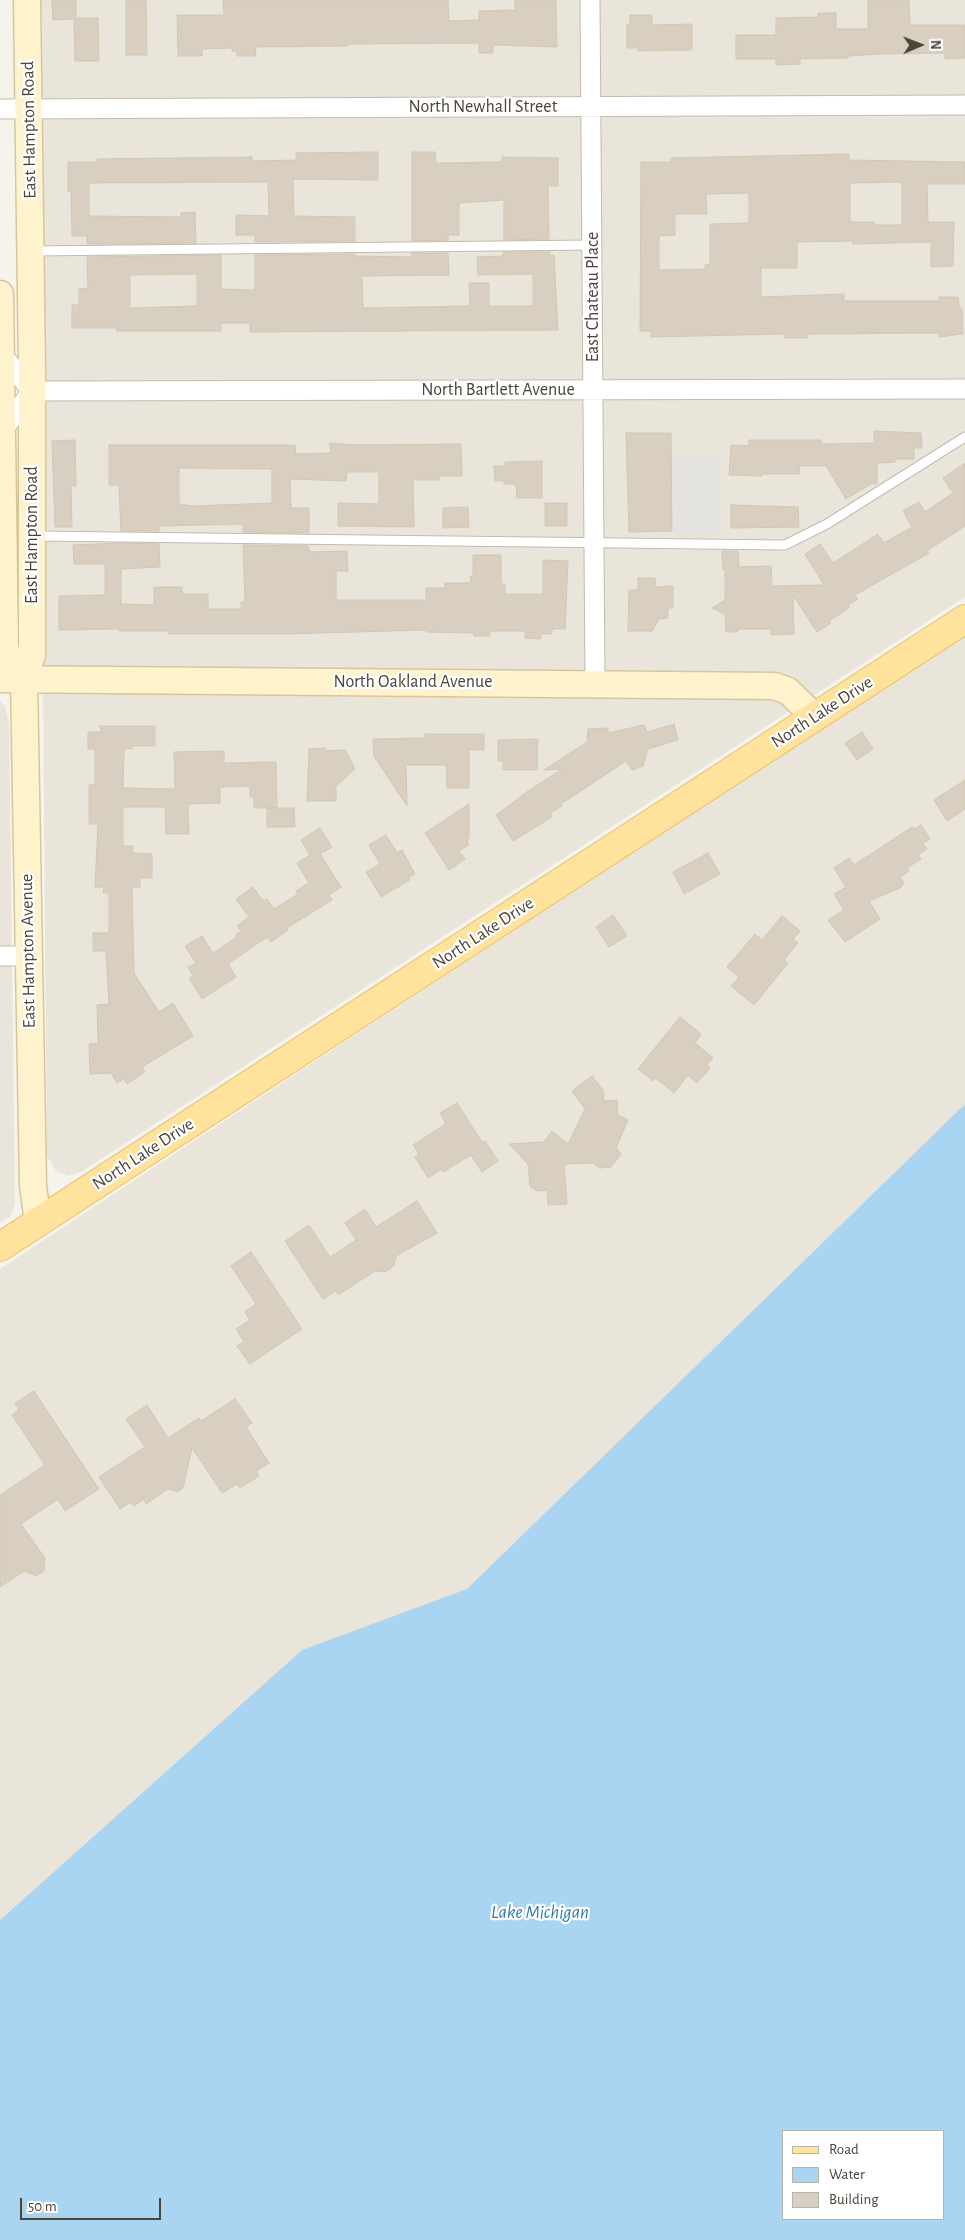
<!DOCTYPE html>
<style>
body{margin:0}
#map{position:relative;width:965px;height:2240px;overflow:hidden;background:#f6f3ec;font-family:"Alegreya Sans",sans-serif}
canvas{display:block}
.legend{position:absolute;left:782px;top:2130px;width:162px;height:90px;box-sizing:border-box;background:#fff;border:1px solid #b7b4b0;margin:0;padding:6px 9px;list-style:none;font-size:15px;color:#4b4439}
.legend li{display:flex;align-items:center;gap:10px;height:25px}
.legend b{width:25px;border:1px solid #b7b4b0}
.north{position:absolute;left:895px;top:20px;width:50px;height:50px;-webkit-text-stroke:4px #fff;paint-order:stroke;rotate:89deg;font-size:14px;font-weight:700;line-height:20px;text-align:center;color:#4b4439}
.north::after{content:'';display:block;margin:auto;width:18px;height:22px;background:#4b4439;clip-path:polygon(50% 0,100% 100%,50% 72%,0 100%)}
.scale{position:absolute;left:20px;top:2198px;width:141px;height:22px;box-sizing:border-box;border:2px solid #4b4439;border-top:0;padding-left:6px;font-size:15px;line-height:18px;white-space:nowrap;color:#4b4439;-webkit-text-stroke:4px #fff;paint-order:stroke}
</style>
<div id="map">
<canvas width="965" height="2240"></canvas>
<ul class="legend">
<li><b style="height:6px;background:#ffe39c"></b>Road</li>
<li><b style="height:14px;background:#a9d4f2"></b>Water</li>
<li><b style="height:14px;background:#d8cfc1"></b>Building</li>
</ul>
<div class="north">N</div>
<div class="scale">50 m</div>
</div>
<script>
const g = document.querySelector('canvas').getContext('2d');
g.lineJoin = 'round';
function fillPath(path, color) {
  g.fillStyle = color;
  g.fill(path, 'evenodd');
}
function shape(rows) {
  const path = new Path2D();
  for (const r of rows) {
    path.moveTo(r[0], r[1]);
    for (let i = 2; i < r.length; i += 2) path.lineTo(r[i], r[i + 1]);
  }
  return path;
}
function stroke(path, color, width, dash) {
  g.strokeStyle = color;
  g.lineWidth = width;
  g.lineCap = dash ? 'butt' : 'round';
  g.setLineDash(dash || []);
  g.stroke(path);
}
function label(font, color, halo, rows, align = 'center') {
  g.font = font + ' "Alegreya Sans",sans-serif';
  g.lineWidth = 4.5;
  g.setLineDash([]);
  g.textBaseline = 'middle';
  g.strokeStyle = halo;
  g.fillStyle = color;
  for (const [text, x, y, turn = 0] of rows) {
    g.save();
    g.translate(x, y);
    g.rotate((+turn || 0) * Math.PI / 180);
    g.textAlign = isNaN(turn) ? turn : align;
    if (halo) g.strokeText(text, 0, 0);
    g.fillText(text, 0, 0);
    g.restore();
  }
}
const residential = shape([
 [37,0,965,0,965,597,81,1172,68,1176,56,1171,47,1156],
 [965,633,965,1104,467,1590,302,1650,0,1920,0,1269],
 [0,701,5,706,9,723,15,1204,10,1217,0,1223]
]);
const parking = shape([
 [674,455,719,455,719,534,674,534]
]);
const water = shape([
 [965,1104,965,2240,0,2240,0,1920,302,1650,467,1589],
 [784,2131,944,2131,944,2219,784,2219]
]);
const building = shape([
 [52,0,76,0,76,18,98,18,99,61,75,61,74,19,53,20,52,0],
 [126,0,146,0,147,55,126,55,126,0],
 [223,0,448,0,449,21,479,20,479,11,515,10,515,0,556,0,557,47,493,45,493,53,479,53,479,43,348,44,348,46,255,47,256,56,237,56,237,51,232,51,232,48,202,49,202,56,178,56,177,15,224,15,223,0],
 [868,0,909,0,910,25,965,25,965,58,945,59,945,53,883,54,848,56,848,58,800,59,800,64,776,65,776,59,736,59,736,35,776,35,776,18,818,17,818,13,836,13,836,29,868,29,868,0],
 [630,15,652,15,652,25,692,24,692,50,638,51,638,48,627,48,627,24,630,24,630,15],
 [378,152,378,180,293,179,294,216,355,217,355,241,255,242,255,235,236,235,236,215,269,216,268,182,89,183,89,216,181,217,181,213,195,212,196,243,87,244,87,236,72,236,71,191,68,191,68,162,97,162,97,159,252,157,252,161,296,160,296,153,378,152],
 [412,152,435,152,436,163,502,162,502,157,558,158,558,186,548,186,549,239,504,240,504,200,459,203,459,235,448,235,448,240,412,241,412,152],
 [849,154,849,160,965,162,965,184,927,184,928,222,954,222,953,266,931,267,931,242,853,244,853,241,797,242,797,268,761,268,761,297,844,294,844,301,939,301,939,297,958,297,959,308,962,308,963,334,939,337,939,333,808,334,808,338,785,338,785,334,651,337,651,331,640,331,641,162,671,162,671,158,849,154],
 [902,182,902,225,874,225,874,222,850,222,850,183,902,182],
 [749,193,749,223,710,224,710,264,705,265,705,269,659,270,659,236,675,235,675,214,707,214,706,194,749,193],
 [503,252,550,252,550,256,554,255,558,330,250,332,250,323,221,323,221,331,117,331,117,328,72,328,72,305,79,305,79,289,88,288,87,257,221,255,221,289,255,290,255,255,355,254,355,256,412,257,412,253,448,253,449,275,362,276,363,308,470,306,469,283,489,283,489,306,533,306,533,274,478,275,477,257,503,256,503,252],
 [197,274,197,306,130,308,130,275,197,274],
 [874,431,921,433,922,448,914,448,914,459,895,459,895,462,877,463,877,484,871,484,846,499,826,466,799,466,800,474,762,474,762,476,729,475,731,445,749,446,749,440,821,440,821,444,874,443,874,431],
 [626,433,671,433,672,531,629,532,626,433],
 [75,440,76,486,71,486,72,527,55,527,52,441,75,440],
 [330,443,355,445,461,444,462,476,439,476,439,480,413,480,414,527,338,526,338,503,379,504,379,472,347,472,346,481,290,479,291,508,309,508,309,533,243,532,243,524,159,526,159,531,121,531,119,485,109,485,109,445,295,445,296,454,331,453,330,443],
 [179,468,272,469,272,503,193,506,179,504,179,468],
 [542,461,542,498,517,498,516,484,504,484,504,481,495,481,494,466,505,466,505,462,542,461],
 [965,463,965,526,927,551,929,553,855,595,858,599,848,605,849,608,829,621,831,623,817,632,793,595,794,634,771,635,771,629,740,629,737,632,726,632,725,614,712,608,725,600,725,570,723,570,722,552,724,551,738,551,739,567,771,566,772,586,824,585,805,554,820,544,833,563,878,534,884,543,912,527,903,511,919,502,925,512,953,493,943,478,965,463],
 [545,503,567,503,567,526,545,526,545,503],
 [731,505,798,507,799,527,731,528,731,505],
 [468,507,469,527,443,528,443,508,468,507],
 [121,543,159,544,160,567,121,569,121,604,154,605,154,587,182,587,182,594,208,594,208,609,241,609,241,602,245,602,243,545,308,546,310,552,347,551,348,571,336,571,336,600,426,600,426,588,445,588,445,583,471,583,470,576,473,576,473,555,501,555,501,584,505,584,505,594,543,594,543,560,568,561,565,629,552,629,552,634,541,634,541,639,525,638,525,631,490,631,490,636,474,636,474,633,426,632,426,630,285,634,168,634,168,631,119,631,119,629,59,630,59,596,105,595,105,564,74,564,73,545,121,543],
 [638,578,655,578,656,587,673,586,673,608,668,608,668,618,659,619,652,631,628,631,629,590,638,590,638,578],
 [674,724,678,740,648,749,643,766,632,770,626,761,561,804,562,806,550,813,552,817,513,841,496,815,528,791,562,769,544,770,587,742,588,729,608,728,608,733,644,725,647,732,674,724],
 [100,726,155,726,155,746,132,746,132,749,124,749,123,788,175,789,174,752,224,751,224,763,276,762,277,808,254,808,254,797,250,797,250,786,220,787,220,803,188,804,189,834,166,834,165,807,123,807,123,846,133,846,133,853,152,854,152,878,140,878,140,887,132,887,134,973,159,1012,173,1003,193,1036,142,1067,145,1072,127,1084,124,1079,117,1083,111,1073,90,1074,89,1044,98,1043,97,1005,109,1004,106,951,93,951,93,933,109,933,109,893,103,893,104,887,95,887,98,824,89,824,89,785,95,785,95,749,88,749,88,732,101,732,100,726],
 [862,732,873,749,857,760,845,743,862,732],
 [425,734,484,734,484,750,469,750,469,788,447,788,446,765,406,765,407,806,374,756,373,739,425,738,425,734],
 [538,739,537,770,503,770,503,761,498,761,498,740,538,739],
 [325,748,325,751,345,750,355,769,336,786,336,801,307,801,309,749,325,748],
 [965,780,965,809,947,821,934,800,965,780],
 [469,804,469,838,467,840,469,845,459,851,465,859,449,870,425,833,469,804],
 [267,808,294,808,295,827,267,827,267,808],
 [921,825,930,839,923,843,927,849,918,855,921,859,907,868,909,871,900,877,904,883,900,888,869,901,880,919,845,942,828,920,844,910,834,894,846,887,834,868,849,858,854,865,912,827,915,829,921,825],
 [320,828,332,847,320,854,341,887,329,895,332,900,287,928,288,930,271,942,267,937,228,964,236,977,202,999,189,978,193,976,188,967,196,963,185,946,202,936,213,953,237,937,236,935,241,931,237,926,249,917,236,899,253,887,263,901,267,899,274,909,298,894,296,891,309,883,297,863,310,855,301,840,320,828],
 [386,835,397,853,402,850,415,874,409,877,410,880,381,897,366,872,380,864,369,845,386,835],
 [708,853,720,874,684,894,673,872,708,853],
 [613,915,627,936,609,947,596,927,613,915],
 [782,916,800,931,793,939,798,943,784,960,788,963,754,1005,731,986,739,977,727,967,755,934,762,940,782,916],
 [680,1017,701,1034,695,1043,713,1058,707,1065,710,1068,697,1083,688,1075,674,1093,656,1078,653,1081,638,1069,680,1017],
 [592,1076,603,1090,604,1101,617,1100,618,1115,628,1120,616,1148,621,1154,611,1167,600,1168,593,1163,564,1164,567,1204,548,1205,547,1190,537,1191,530,1186,528,1164,509,1144,544,1142,552,1131,568,1144,585,1109,572,1091,592,1076],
 [457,1103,482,1142,485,1141,498,1161,482,1172,471,1155,443,1172,442,1169,428,1178,415,1157,419,1154,413,1145,446,1124,440,1113,457,1103],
 [417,1201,437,1233,396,1256,394,1266,385,1272,375,1271,338,1295,336,1291,323,1299,285,1241,309,1225,330,1257,356,1240,345,1223,365,1209,376,1227,417,1201],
 [251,1252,302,1329,250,1364,237,1346,244,1342,236,1329,250,1320,245,1312,256,1304,231,1266,251,1252],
 [34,1391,99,1489,65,1511,58,1499,21,1524,45,1558,44,1571,36,1576,24,1571,0,1587,0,1495,45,1465,12,1415,19,1410,15,1403,34,1391],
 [235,1399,252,1423,246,1427,269,1463,256,1471,259,1476,240,1488,237,1484,222,1493,192,1448,183,1488,178,1492,168,1489,146,1504,144,1499,134,1506,131,1502,120,1509,99,1477,145,1447,126,1419,147,1405,168,1438,199,1418,201,1421,235,1399]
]);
const lane = shape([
 [33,251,592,245],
 [35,536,785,545,827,524,965,437]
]);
const street = shape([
 [590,0,595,683],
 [0,109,965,105],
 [0,352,32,391],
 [32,391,965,389],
 [0,434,32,391],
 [0,956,28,956]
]);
const secondary = shape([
 [27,0,32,369,32,655,24,679,33,1186,38,1222],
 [0,294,5,650,24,679],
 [0,679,775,686,788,691,815,717]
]);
const primary = shape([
 [0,1247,965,619]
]);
const streetNames = [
 ["North Newhall Street",483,107],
 ["East Hampton Road",29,130,-91],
 ["East Chateau Place",593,297,-90],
 ["North Bartlett Avenue",498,390],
 ["East Hampton Road",32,535,-90],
 ["North Oakland Avenue",413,682],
 ["North Lake Drive",822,712,-33],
 ["North Lake Drive",483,933,-33],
 ["East Hampton Avenue",28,951,-91],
 ["North Lake Drive",143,1154,-33]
];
const waterNames = [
 ["Lake Michigan",540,1912]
];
fillPath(residential, '#eae5da');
fillPath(parking, '#e5e3e0');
fillPath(water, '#a9d4f2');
fillPath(building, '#d8cfc1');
stroke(building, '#d3c7b4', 1);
stroke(lane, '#c2bbae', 11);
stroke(street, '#c2bbae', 21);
stroke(secondary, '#d6c79b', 29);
stroke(primary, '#e6c16a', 30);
stroke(lane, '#fff', 9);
stroke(street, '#fff', 19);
stroke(secondary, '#fff3cd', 26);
stroke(primary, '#ffe39c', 28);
label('18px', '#4b4439', '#fff', streetNames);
label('italic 19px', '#2e7ab2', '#fff', waterNames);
</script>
